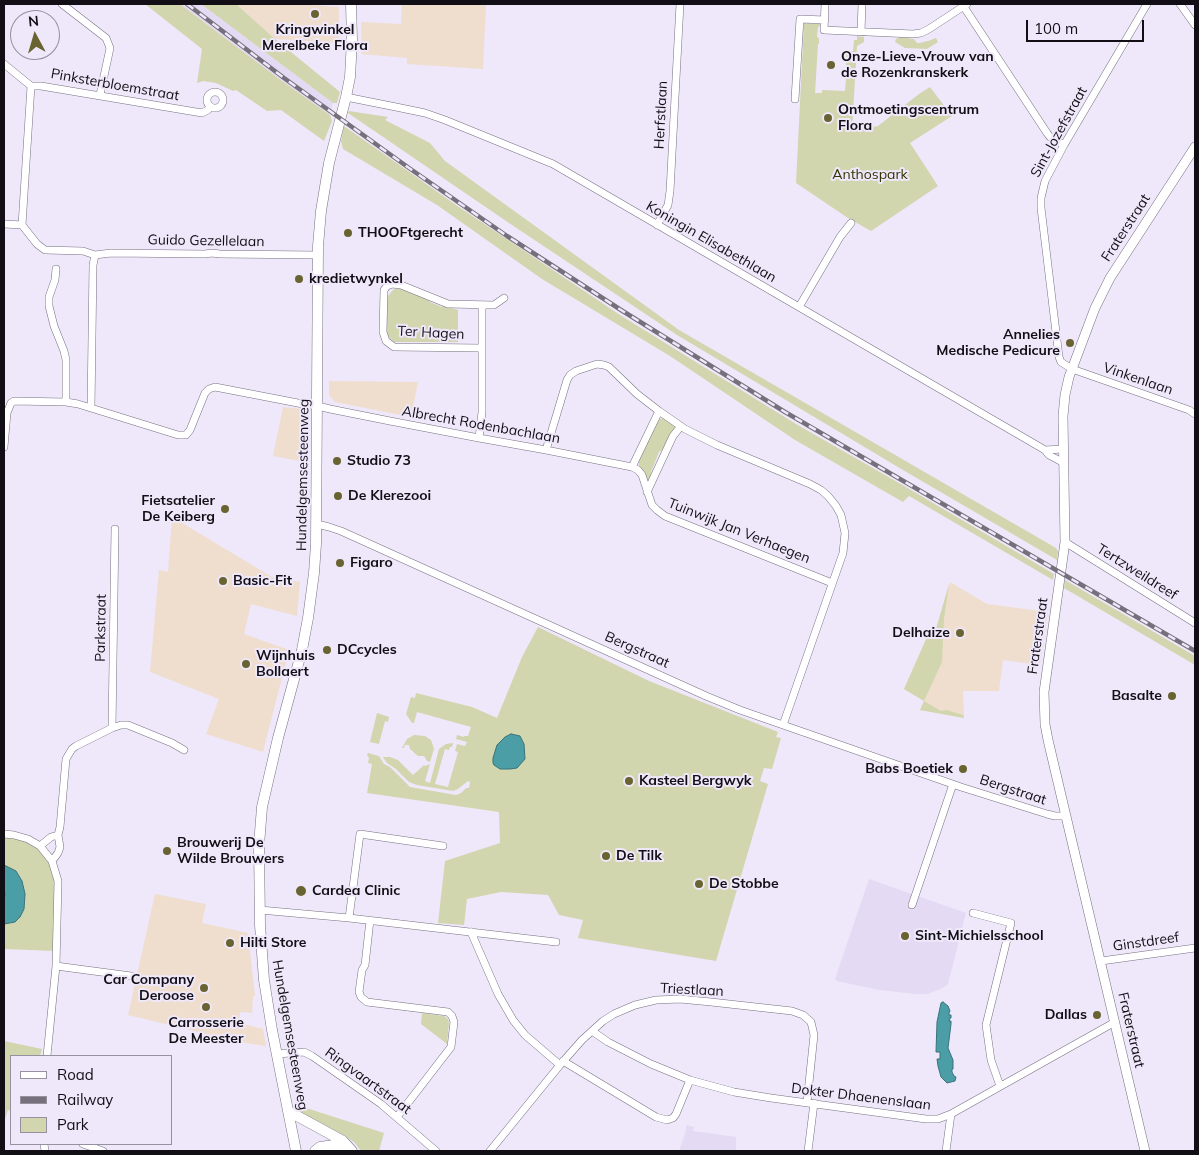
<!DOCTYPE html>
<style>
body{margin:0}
#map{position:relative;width:1199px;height:1155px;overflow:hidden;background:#efe7fa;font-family:Mulish,sans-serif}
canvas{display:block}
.frame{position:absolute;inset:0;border:5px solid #110f15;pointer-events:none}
.legend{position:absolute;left:10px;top:1055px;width:162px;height:90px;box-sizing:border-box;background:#efe7fa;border:1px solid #96919e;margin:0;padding:6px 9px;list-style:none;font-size:15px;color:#110f15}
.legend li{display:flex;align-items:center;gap:10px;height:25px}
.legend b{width:25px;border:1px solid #96919e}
.north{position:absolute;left:10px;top:10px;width:50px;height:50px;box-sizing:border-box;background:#efe7fa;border:1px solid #96919e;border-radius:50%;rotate:354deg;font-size:14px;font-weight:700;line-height:20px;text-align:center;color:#110f15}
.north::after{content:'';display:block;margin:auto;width:18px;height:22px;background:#686330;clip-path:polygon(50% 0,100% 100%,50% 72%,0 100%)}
.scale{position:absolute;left:1026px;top:20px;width:118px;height:22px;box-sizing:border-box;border:2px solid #110f15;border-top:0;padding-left:6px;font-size:15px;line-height:18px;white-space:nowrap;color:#110f15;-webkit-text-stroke:4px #efe7fa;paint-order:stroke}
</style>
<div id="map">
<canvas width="1199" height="1155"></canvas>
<div class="frame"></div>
<ul class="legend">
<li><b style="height:6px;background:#fff"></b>Road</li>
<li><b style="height:6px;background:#75707c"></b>Railway</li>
<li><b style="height:14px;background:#d1d6af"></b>Park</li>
</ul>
<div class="north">N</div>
<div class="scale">100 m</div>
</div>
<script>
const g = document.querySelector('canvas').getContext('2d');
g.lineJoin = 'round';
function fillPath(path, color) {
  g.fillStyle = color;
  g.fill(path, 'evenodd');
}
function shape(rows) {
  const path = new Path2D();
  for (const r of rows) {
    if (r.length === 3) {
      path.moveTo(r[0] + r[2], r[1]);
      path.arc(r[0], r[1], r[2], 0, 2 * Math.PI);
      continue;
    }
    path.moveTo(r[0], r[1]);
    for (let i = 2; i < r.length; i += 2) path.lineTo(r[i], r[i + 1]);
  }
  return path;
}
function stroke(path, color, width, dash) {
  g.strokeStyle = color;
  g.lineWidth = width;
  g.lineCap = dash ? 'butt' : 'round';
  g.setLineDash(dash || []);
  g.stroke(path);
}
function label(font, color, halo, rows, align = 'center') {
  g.font = font + ' Mulish,sans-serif';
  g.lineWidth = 4;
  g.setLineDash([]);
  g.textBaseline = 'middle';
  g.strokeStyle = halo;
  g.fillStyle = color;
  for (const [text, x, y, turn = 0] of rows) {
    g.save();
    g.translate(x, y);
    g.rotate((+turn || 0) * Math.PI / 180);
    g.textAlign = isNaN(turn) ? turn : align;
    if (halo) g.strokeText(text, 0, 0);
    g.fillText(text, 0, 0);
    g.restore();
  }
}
const commercial = shape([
 [236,4,298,4,339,7,339,43,275,39],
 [402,4,486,4,483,69,407,64,407,58,362,54,361,22,401,24],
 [329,381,418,382,411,417,335,402,329,395],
 [283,407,302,409,305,413,305,462,273,456],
 [172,517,272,577,300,582,297,616,251,604,244,634,289,650,263,752,206,734,219,699,150,672,159,570,168,572],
 [950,582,987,604,1048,612,1040,665,1003,660,999,691,963,691,964,718,920,710,924,701,904,689,931,628,936,629],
 [155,894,206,904,202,923,248,933,255,996,253,996,252,1013,240,1012,239,1023,263,1029,266,1046,240,1042,128,1015]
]);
const built = shape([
 [180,4,201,4,333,103,330,115,282,81],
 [869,879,966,913,948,984,943,988,927,994,916,994,879,990,837,981,835,979],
 [686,1125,694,1127,693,1131,736,1137,736,1151,679,1151,686,1131]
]);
const green = shape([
 [145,4,180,4,282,81,330,115,332,121,324,141,281,110,267,111,236,90,233,91,216,83,203,81,197,83,202,49],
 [201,4,236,4,275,39,340,92,337,103,333,103],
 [804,23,820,24,820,26,818,27,817,37,819,38,819,44,818,44,815,93,822,93,822,90,845,91,846,79,845,78,845,73,847,72,846,62,847,62,847,57,846,57,846,51,853,51,854,40,857,40,857,36,864,37,864,42,857,46,852,130,878,126,919,94,930,87,952,116,910,143,938,186,871,231,848,218,796,183],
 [900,37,914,39,917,43,919,43,928,41,936,38,938,42,927,49,905,48,895,42,896,39],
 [349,111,388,117,385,120,430,143,445,161,679,330,1056,548,1058,551,1057,560,903,470,677,335,509,223,348,113],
 [344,126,456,205,620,315,796,424,899,483,1054,574,1053,580,909,496,903,502,795,440,670,356,542,279,437,205,343,149,341,141],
 [400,288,430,300,430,302,442,307,443,305,458,310,458,342,394,342,387,335,387,297,394,289],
 [664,418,676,427,665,448,659,452,651,472,651,478,650,480,646,480,639,467,639,458,657,421,660,419],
 [1065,580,1195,656,1195,665,1064,588],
 [949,584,944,619,942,662,924,701,941,711,947,710,963,715,964,718,920,710,924,701,904,689,931,628,936,629],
 [538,627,649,681,778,732,776,737,781,738,772,769,764,768,760,781,768,784,716,961,578,938,583,920,559,915,548,895,501,892,467,899,464,925,438,923,445,861,500,843,499,812,367,793,372,764,368,763,369,758,367,755,368,753,379,756,384,764,390,767,410,787,456,795,461,793,466,788,469,788,470,782,468,781,458,789,453,791,417,785,409,782,396,769,387,763,383,757,390,757,398,760,413,775,424,765,425,766,430,764,425,781,430,783,439,749,446,744,453,743,452,747,450,747,449,750,445,749,435,784,448,787,458,752,455,751,457,744,465,746,467,742,456,739,457,735,464,737,464,736,468,736,471,727,417,712,414,723,412,723,406,714,411,697,415,698,416,693,472,707,497,718,522,657],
 [377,713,389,717,388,722,385,721,379,744,370,742],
 [414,735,425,736,431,740,434,749,430,762,427,761,424,756,418,756,410,749,409,745,405,745,404,748,402,748,407,739],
 [4,835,27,841,45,853,55,872,55,951,4,949],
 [422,1013,444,1016,448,1019,449,1023,447,1044,421,1024],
 [4,1041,42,1049,40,1056,11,1056,11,1111,8,1110,4,1122],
 [300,1106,384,1133,379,1151,361,1151,355,1143,347,1137,300,1113]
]);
const water = shape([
 [511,734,520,736,524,744,525,759,517,768,510,769,500,769,494,765,493,763,493,758,497,745,505,737,511,734],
 [4,865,16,871,22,881,25,894,24,909,20,917,15,922,4,924,4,900,5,894,4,890,4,865],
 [943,1002,948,1006,950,1011,949,1013,949,1015,951,1015,951,1018,950,1018,949,1021,951,1021,951,1024,948,1048,953,1060,953,1069,952,1069,952,1072,954,1076,956,1077,955,1081,947,1083,941,1077,938,1066,937,1059,940,1059,940,1052,936,1052,937,1022,941,1003,943,1002]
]);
const minor = shape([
 [62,4,106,38,110,48,100,95],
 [825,4,824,30,913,34,921,33,929,29,967,4],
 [962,4,1047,133,1050,137,1064,145],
 [1147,4,1064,145,1045,181,1041,198,1041,208,1059,357,1061,362,1072,369,1189,410,1195,414],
 [1180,4,1195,25],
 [861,32,862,4],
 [4,64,31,86],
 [31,86,41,86,202,113,208,110,210,106],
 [215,100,8],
 [346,97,396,107,425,113,445,120,553,164,1045,450,1049,455,1064,463],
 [795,99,800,19,825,20],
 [4,224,22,225],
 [22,225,37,244,45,250,83,251,95,255,93,265,91,408],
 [22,225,31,86],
 [657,225,668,205,670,191,680,4],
 [95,255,111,253,205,254,212,253,220,254,318,255],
 [56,269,55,280,49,297,49,306,54,326,64,351,66,360,66,402],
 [799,307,840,237,851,223],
 [481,348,394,347,386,341,383,332,384,290,387,286,392,284,401,285,448,304,494,305,504,298],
 [479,438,482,412,482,305],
 [4,447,7,413,11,403,14,401,66,402,78,404,178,435,186,435,190,430,205,393,209,389,215,387,303,404,318,406,330,409,390,421,479,438,546,450,632,467,638,470,642,475,652,505,657,510,665,516,832,583],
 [546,450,567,380,570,375,576,371,597,364,604,365,609,367,637,394,659,411,685,429,717,445,810,484,821,490,828,496,836,506,841,515,845,533,843,553,783,725],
 [1045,450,1063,449],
 [632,467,659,411],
 [647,492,673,436,681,426],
 [317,524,329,527,341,531,706,696,740,710,961,787,1047,814,1055,816,1066,816],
 [1065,542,1195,623],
 [112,728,115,529],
 [4,834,14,835,28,839,40,846,52,861,58,881,56,966,47,1056],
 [58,835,60,827,66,759,72,749,76,746,112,728,121,725,128,725,172,743,184,750],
 [40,846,51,837,58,835,60,847,58,853,52,861],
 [912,905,953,784],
 [260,910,349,918,556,942],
 [973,913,1011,923,986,1025,991,1060,1000,1086],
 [349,918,360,834,443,846],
 [370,920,365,965,362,970,359,992,361,997,367,1002,448,1012,452,1016,454,1022,451,1047,397,1117],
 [471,932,498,994,513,1020,525,1035,560,1065],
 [1101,961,1195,948],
 [56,966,131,976],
 [592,1031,608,1042,651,1064,690,1080,734,1092,771,1098,926,1119,938,1119,951,1114,1115,1022],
 [277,1054,304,1052,312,1056,381,1104,436,1151],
 [563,1061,656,1117,667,1120,673,1118,676,1114,690,1080],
 [44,1144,45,1151],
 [83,1144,103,1151],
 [490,1151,560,1065,582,1040,603,1021,614,1014,635,1005,656,1000,680,999,711,1002,792,1011,803,1015,811,1022,814,1035,807,1102],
 [808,1151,814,1103],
 [946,1151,951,1114]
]);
const tertiary = shape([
 [1145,1151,1048,740,1045,724,1044,692,1065,542,1063,416,1065,395,1069,377,1095,308,1110,278,1195,147]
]);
const secondary = shape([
 [288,1111,343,1141,352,1151],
 [296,1151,272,1030,264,980,260,925,259,845,262,807,278,738,302,650,308,618,314,573,316,544,318,246,321,211,329,163,346,97,350,77,352,40,351,4],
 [315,1151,320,1147,334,1145,349,1151]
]);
const rail = shape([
 [187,4,284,78,409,168,507,236,621,310,785,412,1195,651]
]);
const markers = [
 [315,14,5,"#686330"],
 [831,65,5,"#686330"],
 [828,118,5,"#686330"],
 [348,233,5,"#686330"],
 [299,279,5,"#686330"],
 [1070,343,5,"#686330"],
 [337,461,5,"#686330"],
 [338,496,5,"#686330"],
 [225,509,5,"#686330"],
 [340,563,5,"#686330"],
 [223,581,5,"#686330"],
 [960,633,5,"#686330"],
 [327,650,5,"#686330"],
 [246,664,5,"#686330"],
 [1172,696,5,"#686330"],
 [963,769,5,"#686330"],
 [629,781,5,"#686330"],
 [167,851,5,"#686330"],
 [606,856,5,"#686330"],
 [699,884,5,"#686330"],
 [301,891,6,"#686330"],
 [905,936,5,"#686330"],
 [230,943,5,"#686330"],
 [204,988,5,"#686330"],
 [206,1007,5,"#686330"],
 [1097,1015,5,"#686330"]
];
const poiNames = [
 ["Kringwinkel",315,30,"center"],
 ["Merelbeke Flora",315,46,"center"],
 ["Onze-Lieve-Vrouw van",841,57],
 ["de Rozenkranskerk",841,73],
 ["Ontmoetingscentrum",838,110],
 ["Flora",838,126],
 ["THOOFtgerecht",358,233],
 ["kredietwynkel",309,279],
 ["Annelies",1060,335,"right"],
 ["Medische Pedicure",1060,351,"right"],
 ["Studio 73",347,461],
 ["De Klerezooi",348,496],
 ["Fietsatelier",215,501,"right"],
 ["De Keiberg",215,517,"right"],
 ["Figaro",350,563],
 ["Basic-Fit",233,581],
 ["Delhaize",950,633,"right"],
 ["DCcycles",337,650],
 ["Wijnhuis",256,656],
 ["Bollaert",256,672],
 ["Basalte",1162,696,"right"],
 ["Babs Boetiek",953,769,"right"],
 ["Kasteel Bergwyk",639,781],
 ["Brouwerij De",177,843],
 ["Wilde Brouwers",177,859],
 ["De Tilk",616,856],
 ["De Stobbe",709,884],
 ["Cardea Clinic",312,891],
 ["Sint-Michielsschool",915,936],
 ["Hilti Store",240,943],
 ["Car Company",194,980,"right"],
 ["Deroose",194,996,"right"],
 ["Dallas",1087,1015,"right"],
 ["Carrosserie",206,1023,"center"],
 ["De Meester",206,1039,"center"]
];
const streetNames = [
 ["Pinksterbloemstraat",115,85,10],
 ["Herfstlaan",661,115,-87],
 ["Sint-Jozefstraat",1059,132,-61],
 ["Fraterstraat",1126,228,-57],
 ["Guido Gezellelaan",206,241,1],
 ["Koningin Elisabethlaan",711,242,30],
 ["Ter Hagen",431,333,3],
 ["Vinkenlaan",1138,379,19],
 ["Albrecht Rodenbachlaan",481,425,10],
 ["Hundelgemsesteenweg",303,475,-89],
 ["Tuinwijk Jan Verhaegen",739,531,22],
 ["Tertzweildreef",1137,572,32],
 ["Parkstraat",101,628,-89],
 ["Fraterstraat",1038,636,-82],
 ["Bergstraat",637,650,24],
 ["Bergstraat",1013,790,18],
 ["Ginstdreef",1146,942,-8],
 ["Triestlaan",692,990,3],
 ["Fraterstraat",1131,1030,77],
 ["Hundelgemsesteenweg",290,1035,80],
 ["Ringvaartstraat",368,1081,36],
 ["Dokter Dhaenenslaan",861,1097,7]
];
const parkNames = [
 ["Anthospark",870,175]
];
fillPath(commercial, '#efdecd');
fillPath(built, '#e5daf4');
fillPath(green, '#d1d6af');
fillPath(water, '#4b9ea6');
stroke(water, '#3a737a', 1);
stroke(minor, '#777080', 8);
stroke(tertiary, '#777080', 10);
stroke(secondary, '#777080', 11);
stroke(minor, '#fff', 7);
stroke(tertiary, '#fff', 9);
stroke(secondary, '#fff', 10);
stroke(rail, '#75707c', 4.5);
stroke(rail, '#efe7fa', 2.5, [8]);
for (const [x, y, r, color] of markers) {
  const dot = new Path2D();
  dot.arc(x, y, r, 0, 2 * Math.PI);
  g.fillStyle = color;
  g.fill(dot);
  stroke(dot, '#efe7fa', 2);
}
label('bold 14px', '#110f15', '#efe7fa', poiNames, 'left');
label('14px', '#110f15', '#efe7fa', streetNames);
label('14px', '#323504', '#efe7fa', parkNames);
</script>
